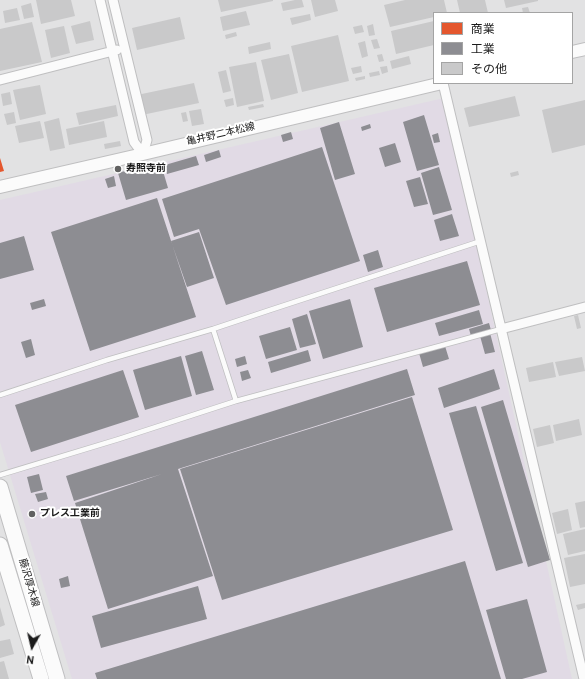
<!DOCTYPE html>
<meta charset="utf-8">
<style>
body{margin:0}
#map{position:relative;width:585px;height:679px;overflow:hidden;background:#e2e2e3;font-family:Overpass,"Noto Sans JP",sans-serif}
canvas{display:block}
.legend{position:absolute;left:433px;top:12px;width:140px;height:72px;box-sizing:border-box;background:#fff;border:1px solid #a4a4a4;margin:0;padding:5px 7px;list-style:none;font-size:12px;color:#1b1b1b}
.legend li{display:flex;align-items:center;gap:8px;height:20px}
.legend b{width:20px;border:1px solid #a4a4a4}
.north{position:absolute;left:12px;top:627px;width:40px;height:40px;-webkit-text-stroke:3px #fff;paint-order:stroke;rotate:188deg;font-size:11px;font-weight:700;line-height:16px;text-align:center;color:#1b1b1b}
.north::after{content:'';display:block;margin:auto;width:14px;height:18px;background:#1b1b1b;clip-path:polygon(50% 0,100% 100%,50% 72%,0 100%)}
</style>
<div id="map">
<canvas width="585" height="679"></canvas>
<ul class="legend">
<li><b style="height:11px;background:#e4572e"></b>商業</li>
<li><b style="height:11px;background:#8d8d92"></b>工業</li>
<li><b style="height:11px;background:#c9c9ca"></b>その他</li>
</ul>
<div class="north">N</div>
</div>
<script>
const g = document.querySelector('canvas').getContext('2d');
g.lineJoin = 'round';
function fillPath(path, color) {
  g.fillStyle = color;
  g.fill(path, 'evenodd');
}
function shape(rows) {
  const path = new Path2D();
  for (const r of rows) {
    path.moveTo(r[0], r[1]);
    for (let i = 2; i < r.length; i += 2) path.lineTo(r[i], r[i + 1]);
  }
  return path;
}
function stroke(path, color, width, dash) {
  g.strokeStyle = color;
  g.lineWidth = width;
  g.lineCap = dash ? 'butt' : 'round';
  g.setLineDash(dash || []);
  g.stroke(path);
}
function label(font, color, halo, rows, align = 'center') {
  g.font = font + ' Overpass,"Noto Sans JP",sans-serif';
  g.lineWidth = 4;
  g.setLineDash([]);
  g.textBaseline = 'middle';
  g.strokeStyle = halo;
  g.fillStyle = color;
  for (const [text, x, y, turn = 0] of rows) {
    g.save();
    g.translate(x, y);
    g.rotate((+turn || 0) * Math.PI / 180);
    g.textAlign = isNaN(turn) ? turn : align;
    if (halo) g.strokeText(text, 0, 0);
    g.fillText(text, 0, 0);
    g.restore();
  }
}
const industrial = shape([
 [444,98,572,679,72,679,0,442,0,200]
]);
const shops = shape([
 [0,158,4,171,0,172]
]);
const industry = shape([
 [424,115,439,165,417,171,403,122],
 [339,122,355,174,335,180,320,128],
 [370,124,371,128,362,131,361,127],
 [291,132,293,139,283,142,281,135],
 [438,133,440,142,434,143,432,135],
 [395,143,401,162,385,167,379,148],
 [322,147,360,261,226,305,199,229,174,237,162,199],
 [219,150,221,157,206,162,204,155],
 [196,156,199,165,167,174,165,165],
 [160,161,168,188,126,200,118,173],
 [439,167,452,210,433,215,421,173],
 [114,176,116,186,108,188,105,179],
 [420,177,428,204,414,207,406,181],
 [157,198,196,317,90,351,51,232],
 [452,214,459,236,440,241,434,220],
 [199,232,214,278,187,287,171,241],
 [24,236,34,270,0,279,0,243],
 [378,250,383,267,368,272,363,255],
 [467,261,480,305,387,332,374,288],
 [44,299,46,306,32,310,30,303],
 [350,299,363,347,323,359,309,311],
 [479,310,483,324,439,336,435,323],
 [307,314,316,344,300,348,292,319],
 [489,323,491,330,471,336,469,329],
 [290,327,297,350,266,359,259,336],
 [490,333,495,352,485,354,480,336],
 [31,339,35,355,26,358,21,342],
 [445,346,449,359,423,367,419,353],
 [308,350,311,361,271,373,268,362],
 [202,351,214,390,196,395,185,356],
 [181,356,192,396,145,410,133,370],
 [245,356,247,364,237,367,235,359],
 [407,369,415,395,178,469,213,576,108,609,75,503,162,474,74,501,66,476],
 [494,369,500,389,444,408,438,388],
 [123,370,139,417,31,452,15,405],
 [248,370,251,378,242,381,240,372],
 [412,397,453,530,222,600,180,469],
 [503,400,550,560,528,567,481,407],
 [476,406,523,563,496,571,449,413],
 [39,474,43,490,31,493,27,477],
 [46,492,48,499,38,502,35,494],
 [465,561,501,679,97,679,95,673],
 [68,576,70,586,61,588,59,579],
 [198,586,207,619,101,648,92,616],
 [527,599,547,672,522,679,506,679,486,610]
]);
const building = shape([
 [36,0,71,0,75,16,41,24],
 [218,0,273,0,273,1,221,12],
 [295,0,302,0,304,7,283,11,281,3],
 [311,0,335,0,338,11,315,17],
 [405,0,444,0,447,13,434,13,434,17,390,27,384,5],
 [457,0,485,0,488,13,460,13],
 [504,0,538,0,538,1,506,8],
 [31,3,34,17,24,19,21,6],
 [528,7,530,13,523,13,522,8],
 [17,8,20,20,5,23,3,11],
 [246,11,250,25,223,31,220,17],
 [310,14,311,20,292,25,290,18],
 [180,17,185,39,137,50,132,28],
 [90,21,94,40,76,44,71,26],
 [434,21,434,45,396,54,391,31],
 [32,22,42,62,0,71,0,29],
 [373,24,375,35,369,36,367,26],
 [362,25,364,32,355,34,353,27],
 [64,26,70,53,51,58,45,30],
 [236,32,237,36,226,39,225,35],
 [338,35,349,81,302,92,291,46],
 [377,39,380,48,374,49,371,40],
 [365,41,368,56,362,58,358,43],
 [270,42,271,49,249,54,248,47],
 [289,54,298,93,271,100,261,60],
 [382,54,384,61,379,62,377,55],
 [409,56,411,64,392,69,390,61],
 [256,62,264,101,237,107,229,67],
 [361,66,362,72,353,74,351,68],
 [387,66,388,72,382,74,380,67],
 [226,70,231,91,223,93,218,72],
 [379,71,380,75,370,77,369,73],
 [365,76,365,79,356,81,355,78],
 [194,83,199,103,142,115,137,95],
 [40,85,46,114,20,120,13,90],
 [10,92,12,104,3,106,1,94],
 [515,96,520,116,469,127,464,108],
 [233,98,234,105,226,107,224,100],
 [585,100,585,145,552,153,542,110],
 [263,104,264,107,249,110,248,107],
 [116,105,118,116,79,125,76,113],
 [201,109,204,124,192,126,189,111],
 [14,112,16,123,7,125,4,114],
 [186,112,188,121,183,122,181,113],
 [59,118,65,148,50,151,44,122],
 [40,121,44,138,19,143,15,126],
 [104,121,107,137,69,145,66,129],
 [120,141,121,146,105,149,104,144],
 [518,171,519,175,511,177,510,173],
 [578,315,581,328,577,329,574,316],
 [582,357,585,371,559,376,555,362],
 [553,362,556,377,529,382,526,368],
 [579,419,582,435,556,441,553,425],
 [550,425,554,443,537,447,533,429],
 [585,501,585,527,580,528,575,503],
 [568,509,572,530,557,534,552,513],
 [585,529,585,551,568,555,563,534],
 [585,554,585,584,570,587,564,558],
 [585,603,585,608,578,610,576,605],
 [0,607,5,625,0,627],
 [10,639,14,654,0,658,0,641],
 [4,661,9,679,0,679,0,662]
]);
const service = shape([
 [213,329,236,401],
 [0,395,107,360,213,329,270,310,481,241],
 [0,475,119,439,236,401,458,341,501,329]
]);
const minor = shape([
 [100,0,134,142,143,154],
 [113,0,147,140,143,154],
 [0,80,117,50],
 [443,83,584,679],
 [501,329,585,307]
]);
const tertiary = shape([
 [572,52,585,49],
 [0,187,143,154,442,83]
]);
const primary = shape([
 [0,487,57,679],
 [0,545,41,679]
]);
const markers = [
 [118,169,4,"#616161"],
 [32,514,4,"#616161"]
];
const streetNames = [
 ["亀井野二本松線",221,135,-13],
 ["藤沢厚木線",28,583,74]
];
const poiNames = [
 ["寿照寺前",126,169],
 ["プレス工業前",40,514]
];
fillPath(industrial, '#e1dae5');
fillPath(shops, '#e4572e');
fillPath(industry, '#8d8d92');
fillPath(building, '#c9c9ca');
stroke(service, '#bfbfc0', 6);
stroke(minor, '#bfbfc0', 11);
stroke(tertiary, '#bfbfc0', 14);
stroke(primary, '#bfbfc0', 17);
stroke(service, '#fbfbfb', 4.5);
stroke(minor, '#fbfbfb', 9);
stroke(tertiary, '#fbfbfb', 12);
stroke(primary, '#fbfbfb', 15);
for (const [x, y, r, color] of markers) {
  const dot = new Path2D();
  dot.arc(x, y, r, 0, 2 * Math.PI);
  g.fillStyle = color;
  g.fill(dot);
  stroke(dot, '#fff', 1.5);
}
label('10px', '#1b1b1b', '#fff', streetNames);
label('bold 10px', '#1b1b1b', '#fff', poiNames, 'left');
</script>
